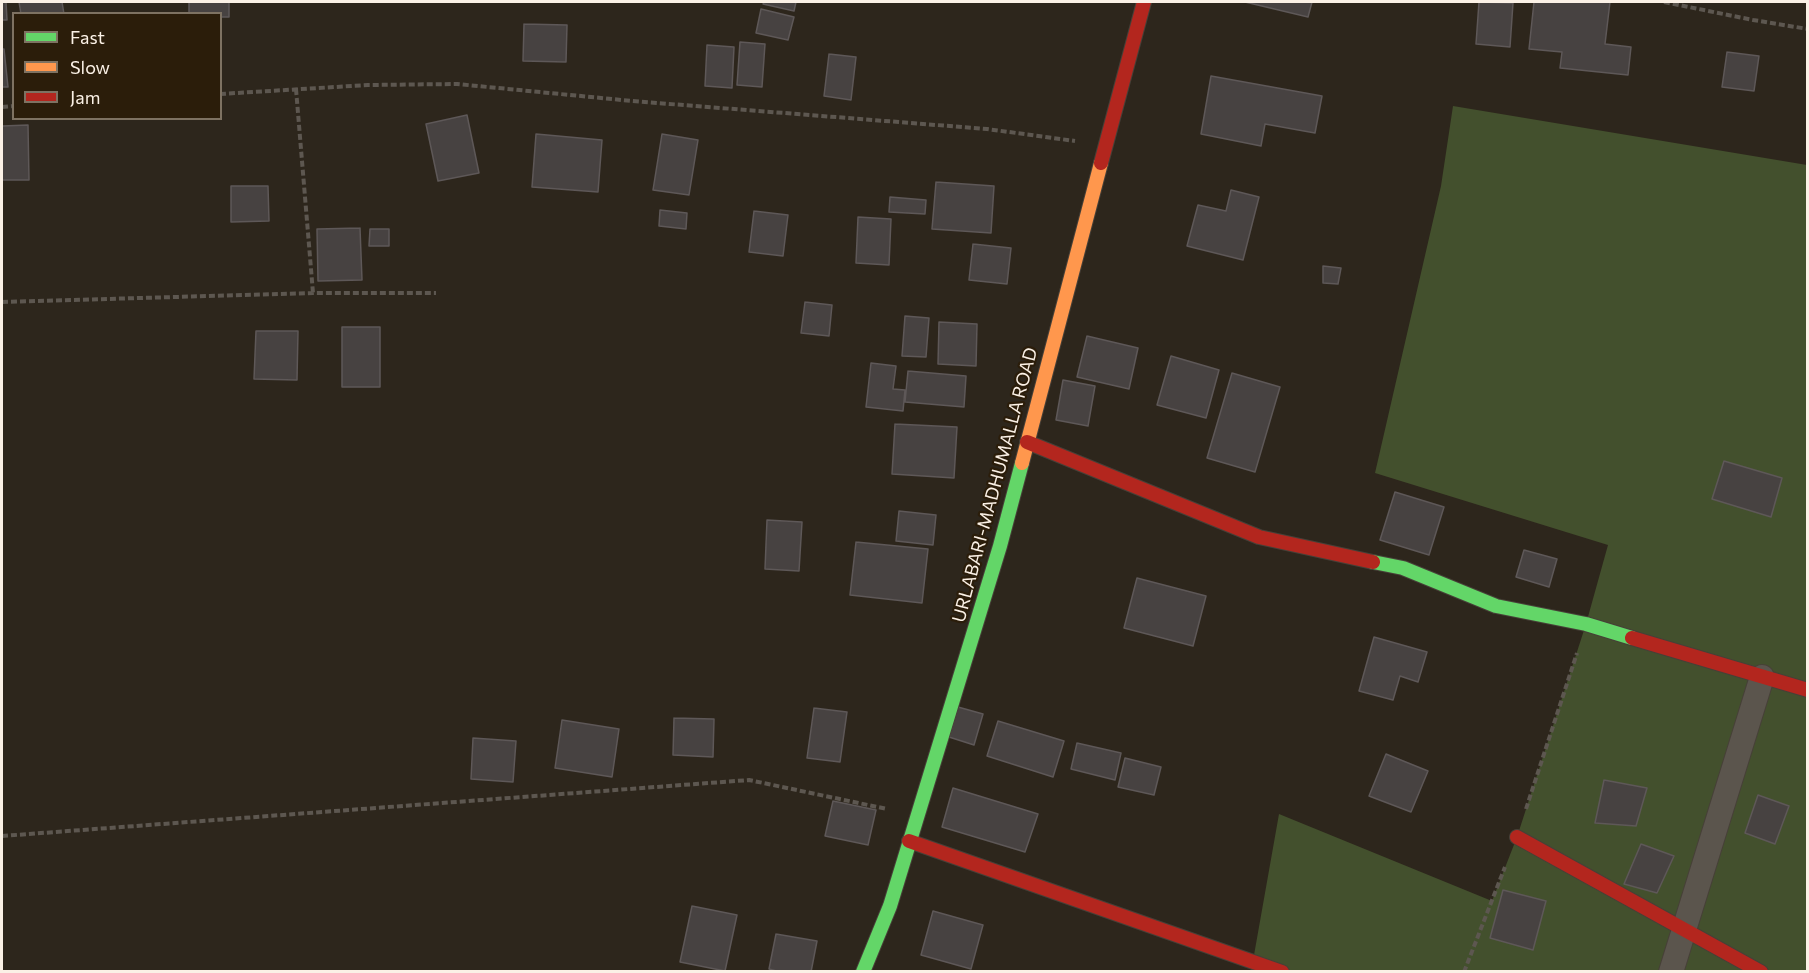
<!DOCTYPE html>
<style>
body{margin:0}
#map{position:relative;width:1809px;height:973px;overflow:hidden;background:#2d261c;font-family:Commissioner,sans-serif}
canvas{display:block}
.frame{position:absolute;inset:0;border:3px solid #fbf1e6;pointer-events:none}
.legend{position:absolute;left:12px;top:12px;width:210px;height:108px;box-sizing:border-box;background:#2b1d0a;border:2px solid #7e7262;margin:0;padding:8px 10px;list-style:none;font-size:18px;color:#fbf1e6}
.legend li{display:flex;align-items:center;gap:12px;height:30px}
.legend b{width:30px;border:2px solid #7e7262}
</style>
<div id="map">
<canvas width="1809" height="973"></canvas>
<div class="frame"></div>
<ul class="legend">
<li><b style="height:8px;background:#63d668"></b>Fast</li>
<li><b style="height:8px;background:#ff974d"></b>Slow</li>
<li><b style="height:8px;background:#b3261e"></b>Jam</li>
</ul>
</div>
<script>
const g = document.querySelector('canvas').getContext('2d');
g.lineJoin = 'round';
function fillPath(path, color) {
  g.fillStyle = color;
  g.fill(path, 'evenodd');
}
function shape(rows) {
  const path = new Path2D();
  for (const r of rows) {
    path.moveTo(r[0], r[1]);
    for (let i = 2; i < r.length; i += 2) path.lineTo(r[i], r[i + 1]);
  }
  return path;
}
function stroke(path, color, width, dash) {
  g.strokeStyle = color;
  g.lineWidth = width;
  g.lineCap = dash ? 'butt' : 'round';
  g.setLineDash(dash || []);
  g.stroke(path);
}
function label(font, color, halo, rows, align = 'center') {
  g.font = font + ' Commissioner,sans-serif';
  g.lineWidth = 4.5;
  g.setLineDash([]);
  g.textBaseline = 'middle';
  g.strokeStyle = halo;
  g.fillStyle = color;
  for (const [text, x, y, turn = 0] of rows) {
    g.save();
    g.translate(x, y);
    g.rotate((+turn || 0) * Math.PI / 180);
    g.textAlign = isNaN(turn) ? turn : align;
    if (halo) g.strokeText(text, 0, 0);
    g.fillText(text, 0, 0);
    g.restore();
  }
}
const green = shape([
 [1453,106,1807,165,1807,971,1251,972,1279,814,1492,901,1517,837,1586,624,1608,545,1375,473,1441,186]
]);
const building = shape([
 [2,2,6,2,7,20,2,20,2,2],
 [19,2,62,2,64,14,21,14,19,2],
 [189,2,229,2,229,17,220,17,220,14,189,14,189,2],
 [764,2,796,2,794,11,763,4,764,2],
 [1245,2,1312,2,1308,17,1245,2],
 [1479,2,1513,3,1510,47,1476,44,1479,2],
 [1534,2,1610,2,1605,44,1631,47,1628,75,1560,68,1562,52,1529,49,1534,2],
 [761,9,794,17,788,40,756,33,761,9],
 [524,24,567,25,566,62,523,61,524,24],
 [740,42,765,44,762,87,737,85,740,42],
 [707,45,734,47,732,88,705,86,707,45],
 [2,49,4,49,8,87,2,87,2,49],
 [1727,52,1759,56,1754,91,1722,87,1727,52],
 [829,54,856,57,851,100,824,96,829,54],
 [1211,76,1322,96,1315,133,1265,124,1261,146,1201,134,1211,76],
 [467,115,479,173,438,181,426,124,467,115],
 [28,125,29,180,2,180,2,126,28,125],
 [536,134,602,140,598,192,532,187,536,134],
 [662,134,698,140,689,195,653,190,662,134],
 [936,182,994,186,991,233,932,229,936,182],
 [231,186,268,186,269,221,231,222,231,186],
 [1231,190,1259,197,1243,260,1187,246,1198,205,1226,211,1231,190],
 [890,197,926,200,925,214,889,212,890,197],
 [660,210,687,213,686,229,659,226,660,210],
 [754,211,788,215,783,256,749,252,754,211],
 [858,217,891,219,889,265,856,263,858,217],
 [360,228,362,280,318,281,317,229,360,228],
 [370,229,389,229,389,246,369,246,370,229],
 [973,244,1011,248,1007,284,969,280,973,244],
 [1323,266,1341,268,1338,284,1323,283,1323,266],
 [805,302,832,305,829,336,801,333,805,302],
 [905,316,929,318,926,357,902,356,905,316],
 [939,322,977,324,976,366,938,364,939,322],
 [342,327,380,327,380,387,342,387,342,327],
 [256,331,298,331,297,380,254,379,256,331],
 [1087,336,1138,348,1129,389,1077,377,1087,336],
 [1171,356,1219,370,1206,418,1157,405,1171,356],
 [871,363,896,366,893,389,905,390,903,411,866,407,871,363],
 [908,371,966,376,964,407,905,402,908,371],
 [1232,373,1280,387,1255,472,1207,458,1232,373],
 [1063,380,1095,386,1088,426,1056,420,1063,380],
 [895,424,957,427,954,478,892,474,895,424],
 [1724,461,1782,478,1771,517,1712,499,1724,461],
 [1395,492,1444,507,1429,555,1380,540,1395,492],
 [899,511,936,515,933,545,896,541,899,511],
 [767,520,802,522,799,571,765,569,767,520],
 [856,542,928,549,922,603,850,595,856,542],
 [1524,550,1557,559,1549,587,1516,577,1524,550],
 [1137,578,1206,596,1193,646,1124,628,1137,578],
 [1374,637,1427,652,1418,682,1400,676,1393,700,1359,691,1374,637],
 [958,707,983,714,974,745,949,737,958,707],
 [814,708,847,712,840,762,807,758,814,708],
 [674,718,714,719,713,757,673,755,674,718],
 [562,720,619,729,612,777,555,768,562,720],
 [998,721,1064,741,1053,777,987,756,998,721],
 [473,738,516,741,513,782,471,779,473,738],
 [1077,743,1121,753,1115,780,1071,769,1077,743],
 [1386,754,1428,771,1411,812,1369,796,1386,754],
 [1125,758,1161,767,1154,795,1118,787,1125,758],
 [1604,780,1647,788,1636,826,1595,823,1604,780],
 [953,788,1038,814,1025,852,942,827,953,788],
 [1758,795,1789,806,1775,844,1745,833,1758,795],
 [833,801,876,810,868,845,825,836,833,801],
 [1641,844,1674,856,1657,893,1624,884,1641,844],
 [1503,890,1546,901,1533,950,1490,938,1503,890],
 [692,906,737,915,725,971,680,962,692,906],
 [933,911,983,925,971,969,921,955,933,911],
 [776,934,817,941,811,972,780,972,769,969,776,934]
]);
const path = shape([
 [1664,2,1753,20,1808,29],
 [296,89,313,293],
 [220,94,368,85,457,84,632,101,987,129,1075,141],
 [2,107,14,106],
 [2,302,313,293,436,293],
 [1526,809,1577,653],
 [2,836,749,780,887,809],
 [1464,972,1505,867]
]);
const street = shape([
 [1671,972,1762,677]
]);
const fast = shape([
 [1373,562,1403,568,1496,606,1586,624,1632,638],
 [863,972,890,906,1000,546,1022,463]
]);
const slow = shape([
 [1022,463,1101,163]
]);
const jam = shape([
 [1101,163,1144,2],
 [1027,442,1259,537,1373,562],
 [1632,638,1808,690],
 [1517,837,1761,972],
 [909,841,1282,972]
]);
const streetNames = [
 ["URLABARI-MADHUMALLA ROAD",995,485,-75]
];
fillPath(green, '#43502d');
fillPath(building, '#474241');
stroke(building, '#5e5858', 1.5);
stroke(street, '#474038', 26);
stroke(fast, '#474038', 16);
stroke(slow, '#474038', 16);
stroke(jam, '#474038', 16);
stroke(path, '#5d5750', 4, [6, 3]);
stroke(street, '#5b554d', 24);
stroke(fast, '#63d668', 14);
stroke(slow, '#ff974d', 14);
stroke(jam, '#b3261e', 14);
label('18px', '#fbf1e6', '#2b1d0a', streetNames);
</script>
